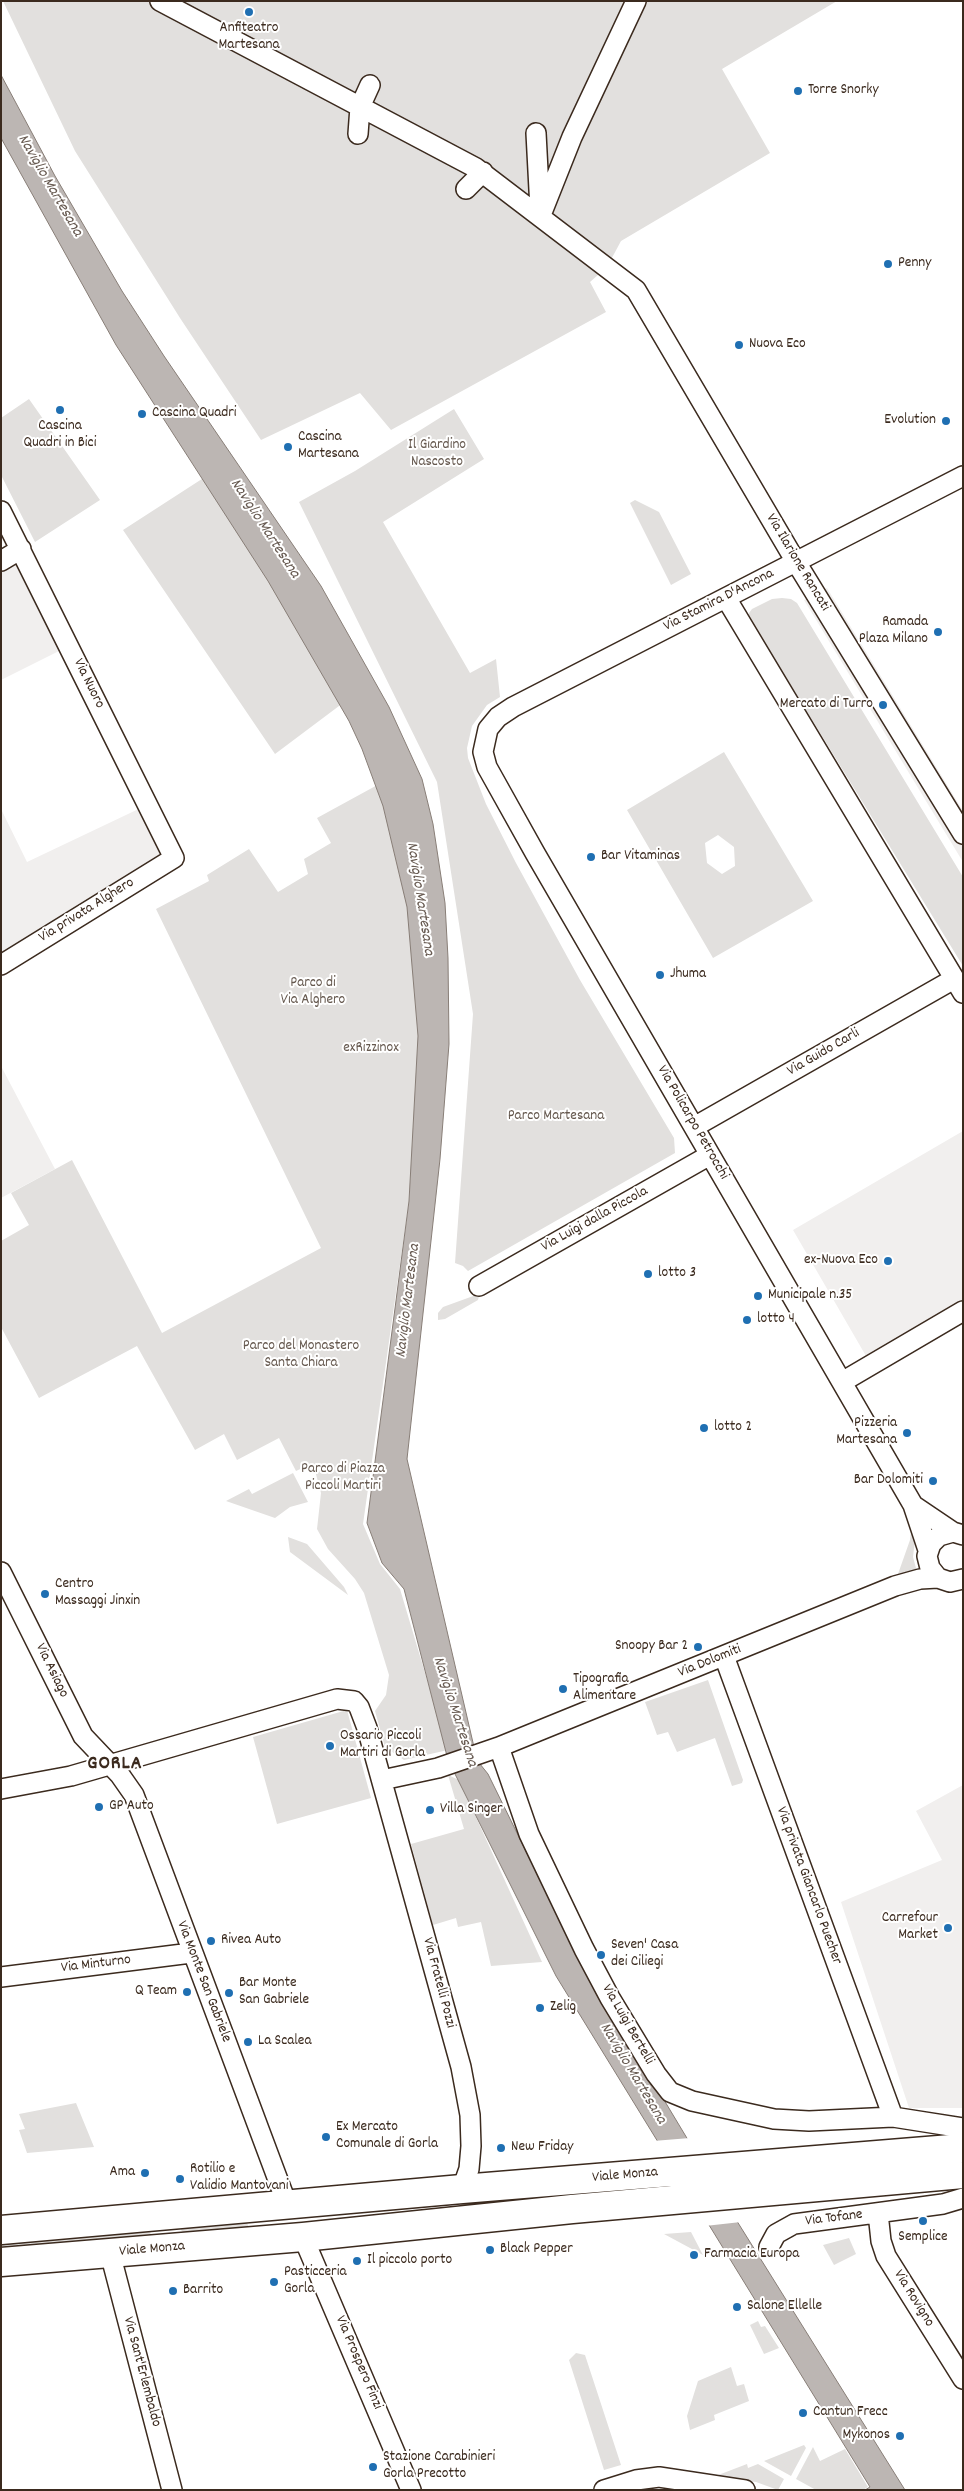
<!DOCTYPE html>
<style>
body{margin:0}
#map{position:relative;width:964px;height:2491px;overflow:hidden;background:#fff;font-family:Dekko,sans-serif}
canvas{display:block}
.frame{position:absolute;inset:0;border:2px solid #3b2a1e;pointer-events:none}
</style>
<div id="map">
<canvas width="964" height="2491"></canvas>
<div class="frame"></div>
</div>
<script>
const g = document.querySelector('canvas').getContext('2d');
g.lineJoin = 'round';
function fillPath(path, color) {
  g.fillStyle = color;
  g.fill(path, 'evenodd');
}
function shape(rows) {
  const path = new Path2D();
  for (const r of rows) {
    path.moveTo(r[0], r[1]);
    for (let i = 2; i < r.length; i += 2) path.lineTo(r[i], r[i + 1]);
  }
  return path;
}
function stroke(path, color, width, dash) {
  g.strokeStyle = color;
  g.lineWidth = width;
  g.lineCap = dash ? 'butt' : 'round';
  g.setLineDash(dash || []);
  g.stroke(path);
}
function label(font, color, halo, rows, align = 'center') {
  g.font = font + ' Dekko,sans-serif';
  g.lineWidth = 4;
  g.setLineDash([]);
  g.textBaseline = 'middle';
  g.strokeStyle = halo;
  g.fillStyle = color;
  for (const [text, x, y, turn = 0] of rows) {
    g.save();
    g.translate(x, y);
    g.rotate((+turn || 0) * Math.PI / 180);
    g.textAlign = isNaN(turn) ? turn : align;
    if (halo) g.strokeText(text, 0, 0);
    g.fillText(text, 0, 0);
    g.restore();
  }
}
const built = shape([
 [21,549,69,646,1,680,1,561],
 [827,588,963,811,963,862,804,600],
 [147,805,174,858,1,965,1,809,27,862],
 [1,1066,55,1169,1,1198],
 [963,1131,963,1300,866,1356,793,1230],
 [963,1785,963,2108,909,2108,841,1902,942,1860,916,1811]
]);
const green = shape([
 [3,1,837,1,722,69,770,153,621,241,607,267,590,282,606,312,391,430,360,393,261,440,180,318,75,151],
 [29,399,100,500,35,542,1,475,1,418],
 [454,409,484,459,383,522,470,673,496,659,500,697,487,705,472,726,467,748,468,758,486,804,516,863,580,980,674,1138,675,1153,468,1271,463,1266,455,1263,473,1014,437,782,299,502,355,471],
 [205,477,343,703,275,754,123,530],
 [635,500,659,512,691,574,671,585,630,503],
 [782,598,791,599,797,603,963,877,963,966,749,617,749,613,752,609,772,599],
 [724,752,813,901,713,958,627,810],
 [718,835,734,847,735,866,722,874,707,863,705,843],
 [381,783,411,908,421,1024,409,1201,363,1524,380,1564,400,1589,448,1750,404,1760,385,1747,375,1711,386,1695,389,1675,364,1593,355,1579,328,1549,317,1529,321,1493,313,1463,296,1471,279,1438,237,1460,224,1434,195,1450,137,1346,39,1398,1,1327,1,1241,29,1225,11,1193,72,1160,162,1333,321,1248,156,909,209,881,207,875,249,849,278,892,308,874,304,859,331,843,317,818],
 [476,1295,479,1296,478,1300,445,1319,438,1320,438,1313,443,1307],
 [293,1473,308,1502,290,1507,275,1518,226,1501,249,1489,252,1494],
 [911,1531,915,1540,913,1557,917,1572,900,1577,898,1574,910,1540],
 [288,1537,307,1544,344,1587,348,1595,290,1552],
 [708,1680,743,1780,742,1783,732,1786,715,1738,677,1752,668,1732,657,1735,645,1702],
 [347,1710,371,1798,277,1824,253,1737],
 [448,1775,459,1780,542,1962,491,1966,481,1922,458,1927,456,1918,433,1925,411,1844,464,1829],
 [76,2103,94,2147,27,2153,19,2130,25,2129,19,2114],
 [246,2220,249,2228,184,2233,181,2230,181,2227],
 [151,2230,150,2236,1,2249,1,2242],
 [691,2232,703,2255,664,2234],
 [849,2238,856,2254,834,2265,823,2245],
 [758,2321,761,2327,765,2326,779,2348,764,2354,750,2325],
 [576,2353,585,2355,621,2465,604,2470,569,2360],
 [731,2367,737,2386,744,2384,749,2401,714,2415,715,2420,690,2430,687,2416,698,2381],
 [804,2445,806,2448,791,2476,764,2461],
 [813,2447,820,2461,845,2449,868,2487,863,2490,816,2490,796,2479],
 [747,2464,748,2468,758,2464,784,2479,778,2490,756,2482,713,2477]
]);
const water = shape([
 [1,75,55,176,122,291,164,356,321,586,389,707,422,779,433,824,445,903,448,958,449,1044,440,1159,407,1459,474,1747,480,1764,488,1774,578,1957,735,2218,905,2490,865,2490,870,2487,556,1976,448,1760,404,1589,382,1563,367,1523,409,1201,418,1036,407,907,383,806,362,749,349,721,268,581,116,345,1,138,1,75]
]);
const pier = shape([
 [690,2138,737,2216,741,2222,705,2226,653,2141]
]);
const street = shape([
 [160,1,476,168,636,290,796,562,963,834],
 [536,133,540,209],
 [358,134,360,107,370,85],
 [466,189,483,172],
 [541,215,572,137,636,1],
 [1,511,174,858,1,965],
 [1,561,21,549],
 [726,598,963,993],
 [694,1127,954,979],
 [479,1286,710,1155],
 [842,1382,963,1311],
 [913,1505,953,1532],
 [963,1535,953,1532,939,1536,931,1544,927,1556,930,1568,938,1578,950,1582,963,1579],
 [928,1550,913,1505,535,853,487,767,483,752,488,729,498,717,513,707,963,476],
 [1,1572,83,1736,120,1775,134,1795,287,2204],
 [724,1656,893,2117],
 [499,1747,529,1834,584,1949,610,1998,656,2074,670,2092,692,2101,774,2119,809,2121,893,2117,963,2128],
 [382,1780,438,1768,499,1747,895,1586,920,1579,938,1578],
 [1,1789,71,1776,337,1699,354,1701,359,1707,367,1728,461,2067,470,2115,471,2146,469,2169,462,2189],
 [1,1977,191,1953],
 [878,2213,881,2241,886,2256,963,2379],
 [303,2237,411,2490],
 [769,2247,776,2234,794,2224,943,2204,963,2198],
 [110,2253,172,2490],
 [604,2490,636,2480,659,2477,745,2490]
]);
const primary = shape([
 [1,2230,462,2189,963,2148],
 [1,2262,303,2237,572,2209,963,2174]
]);
const markers = [
 [249,12,5,"#1f6fb2"],
 [798,91,5,"#1f6fb2"],
 [888,264,5,"#1f6fb2"],
 [739,345,5,"#1f6fb2"],
 [60,410,5,"#1f6fb2"],
 [142,414,5,"#1f6fb2"],
 [946,421,5,"#1f6fb2"],
 [288,447,5,"#1f6fb2"],
 [938,632,5,"#1f6fb2"],
 [883,705,5,"#1f6fb2"],
 [591,857,5,"#1f6fb2"],
 [660,975,5,"#1f6fb2"],
 [888,1261,5,"#1f6fb2"],
 [648,1274,5,"#1f6fb2"],
 [758,1296,5,"#1f6fb2"],
 [747,1320,5,"#1f6fb2"],
 [704,1428,5,"#1f6fb2"],
 [907,1433,5,"#1f6fb2"],
 [933,1481,5,"#1f6fb2"],
 [45,1594,5,"#1f6fb2"],
 [698,1647,5,"#1f6fb2"],
 [563,1689,5,"#1f6fb2"],
 [330,1746,5,"#1f6fb2"],
 [99,1807,5,"#1f6fb2"],
 [430,1810,5,"#1f6fb2"],
 [948,1928,5,"#1f6fb2"],
 [211,1941,5,"#1f6fb2"],
 [601,1955,5,"#1f6fb2"],
 [187,1992,5,"#1f6fb2"],
 [229,1993,5,"#1f6fb2"],
 [540,2008,5,"#1f6fb2"],
 [248,2042,5,"#1f6fb2"],
 [326,2137,5,"#1f6fb2"],
 [501,2148,5,"#1f6fb2"],
 [145,2173,5,"#1f6fb2"],
 [180,2179,5,"#1f6fb2"],
 [923,2221,5,"#1f6fb2"],
 [490,2250,5,"#1f6fb2"],
 [694,2255,5,"#1f6fb2"],
 [357,2261,5,"#1f6fb2"],
 [274,2282,5,"#1f6fb2"],
 [173,2291,5,"#1f6fb2"],
 [737,2307,5,"#1f6fb2"],
 [803,2413,5,"#1f6fb2"],
 [900,2436,5,"#1f6fb2"],
 [373,2467,5,"#1f6fb2"]
];
const poiNames = [
 ["Anfiteatro",249,29,"center"],
 ["Martesana",249,46,"center"],
 ["Torre Snorky",808,91],
 ["Penny",898,264],
 ["Nuova Eco",749,345],
 ["Cascina Quadri",152,414],
 ["Evolution",936,421,"right"],
 ["Cascina",60,427,"center"],
 ["Quadri in Bici",60,444,"center"],
 ["Cascina",298,438],
 ["Martesana",298,455],
 ["Ramada",928,623,"right"],
 ["Plaza Milano",928,640,"right"],
 ["Mercato di Turro",873,705,"right"],
 ["Bar Vitaminas",601,857],
 ["Jhuma",670,975],
 ["ex-Nuova Eco",878,1261,"right"],
 ["lotto 3",658,1274],
 ["Municipale n.35",768,1296],
 ["lotto 4",757,1320],
 ["Pizzeria",897,1424,"right"],
 ["Martesana",897,1441,"right"],
 ["lotto 2",714,1428],
 ["Bar Dolomiti",923,1481,"right"],
 ["Centro",55,1585],
 ["Massaggi Jinxin",55,1602],
 ["Snoopy Bar 2",688,1647,"right"],
 ["Tipografia",573,1680],
 ["Alimentare",573,1697],
 ["Ossario Piccoli",340,1737],
 ["Martiri di Gorla",340,1754],
 ["GP Auto",109,1807],
 ["Villa Singer",440,1810],
 ["Carrefour",938,1919,"right"],
 ["Market",938,1936,"right"],
 ["Rivea Auto",221,1941],
 ["Seven' Casa",611,1946],
 ["dei Ciliegi",611,1963],
 ["Bar Monte",239,1984],
 ["San Gabriele",239,2001],
 ["Q Team",177,1992,"right"],
 ["Zelig",550,2008],
 ["La Scalea",258,2042],
 ["Ex Mercato",336,2128],
 ["Comunale di Gorla",336,2145],
 ["New Friday",511,2148],
 ["Rotilio e",190,2170],
 ["Validio Mantovani",190,2187],
 ["Ama",135,2173,"right"],
 ["Semplice",923,2238,"center"],
 ["Black Pepper",500,2250],
 ["Farmacia Europa",704,2255],
 ["Il piccolo porto",367,2261],
 ["Pasticceria",284,2273],
 ["Gorla",284,2290],
 ["Barrito",183,2291],
 ["Salone Ellelle",747,2307],
 ["Cantun Frecc",813,2413],
 ["Mykonos",890,2436,"right"],
 ["Stazione Carabinieri",383,2458],
 ["Gorla Precotto",383,2475]
];
const parkNames = [
 ["Il Giardino",437,446],
 ["Nascosto",437,463],
 ["Parco di",313,984],
 ["Via Alghero",313,1001],
 ["exRizzinox",371,1049],
 ["Parco Martesana",556,1117],
 ["Parco del Monastero",301,1347],
 ["Santa Chiara",301,1364],
 ["Parco di Piazza",343,1470],
 ["Piccoli Martiri",343,1487]
];
const streetNames = [
 ["Via Ilarione Rancati",797,563,59],
 ["Via Stamira D'Ancona",719,601,-27],
 ["Via Nuoro",88,684,64],
 ["Via privata Alghero",87,911,-32],
 ["Via Guido Carli",824,1053,-30],
 ["Via Policarpo Petrocchi",692,1123,60],
 ["Via Luigi dalla Piccola",595,1220,-29],
 ["Via Dolomiti",710,1662,-22],
 ["Via Asiago",51,1671,64],
 ["Via privata Giancarlo Puecher",808,1886,70],
 ["Via Minturno",96,1965,-7],
 ["Via Monte San Gabriele",203,1982,69],
 ["Via Fratelli Pozzi",438,1983,75],
 ["Via Luigi Bertelli",627,2025,60],
 ["Viale Monza",625,2176,-5],
 ["Via Tofane",834,2219,-7],
 ["Viale Monza",152,2250,-5],
 ["Via Rovigno",913,2299,58],
 ["Via Prospero Finzi",358,2363,67],
 ["Via Sant'Erlembaldo",141,2372,75]
];
const waterNames = [
 ["Naviglio Martesana",49,186,60],
 ["Naviglio Martesana",264,529,57],
 ["Naviglio Martesana",419,899,81],
 ["Naviglio Martesana",409,1301,-83],
 ["Naviglio Martesana",454,1712,72],
 ["Naviglio Martesana",632,2074,59]
];
const districtNames = [
 ["GORLA",115,1765]
];
fillPath(built, '#f1efee');
fillPath(green, '#e2e0de');
fillPath(water, '#bcb6b3');
stroke(water, '#887e77', 1);
fillPath(pier, '#fff');
stroke(street, '#3b2a1e', 22);
stroke(primary, '#3b2a1e', 31);
stroke(street, '#fff', 19);
stroke(primary, '#fff', 28);
for (const [x, y, r, color] of markers) {
  const dot = new Path2D();
  dot.arc(x, y, r, 0, 2 * Math.PI);
  g.fillStyle = color;
  g.fill(dot);
  stroke(dot, '#fff', 2);
}
label('15px', '#3b2a1e', '#fff', poiNames, 'left');
label('15px', '#65584e', '#fff', parkNames);
label('15px', '#3b2a1e', '#fff', streetNames);
label('italic 16px', '#685b52', '#fff', waterNames);
g.letterSpacing = '1px';
label('bold 20px', '#3b2a1e', '#fff', districtNames);
g.letterSpacing = '0px';
</script>
